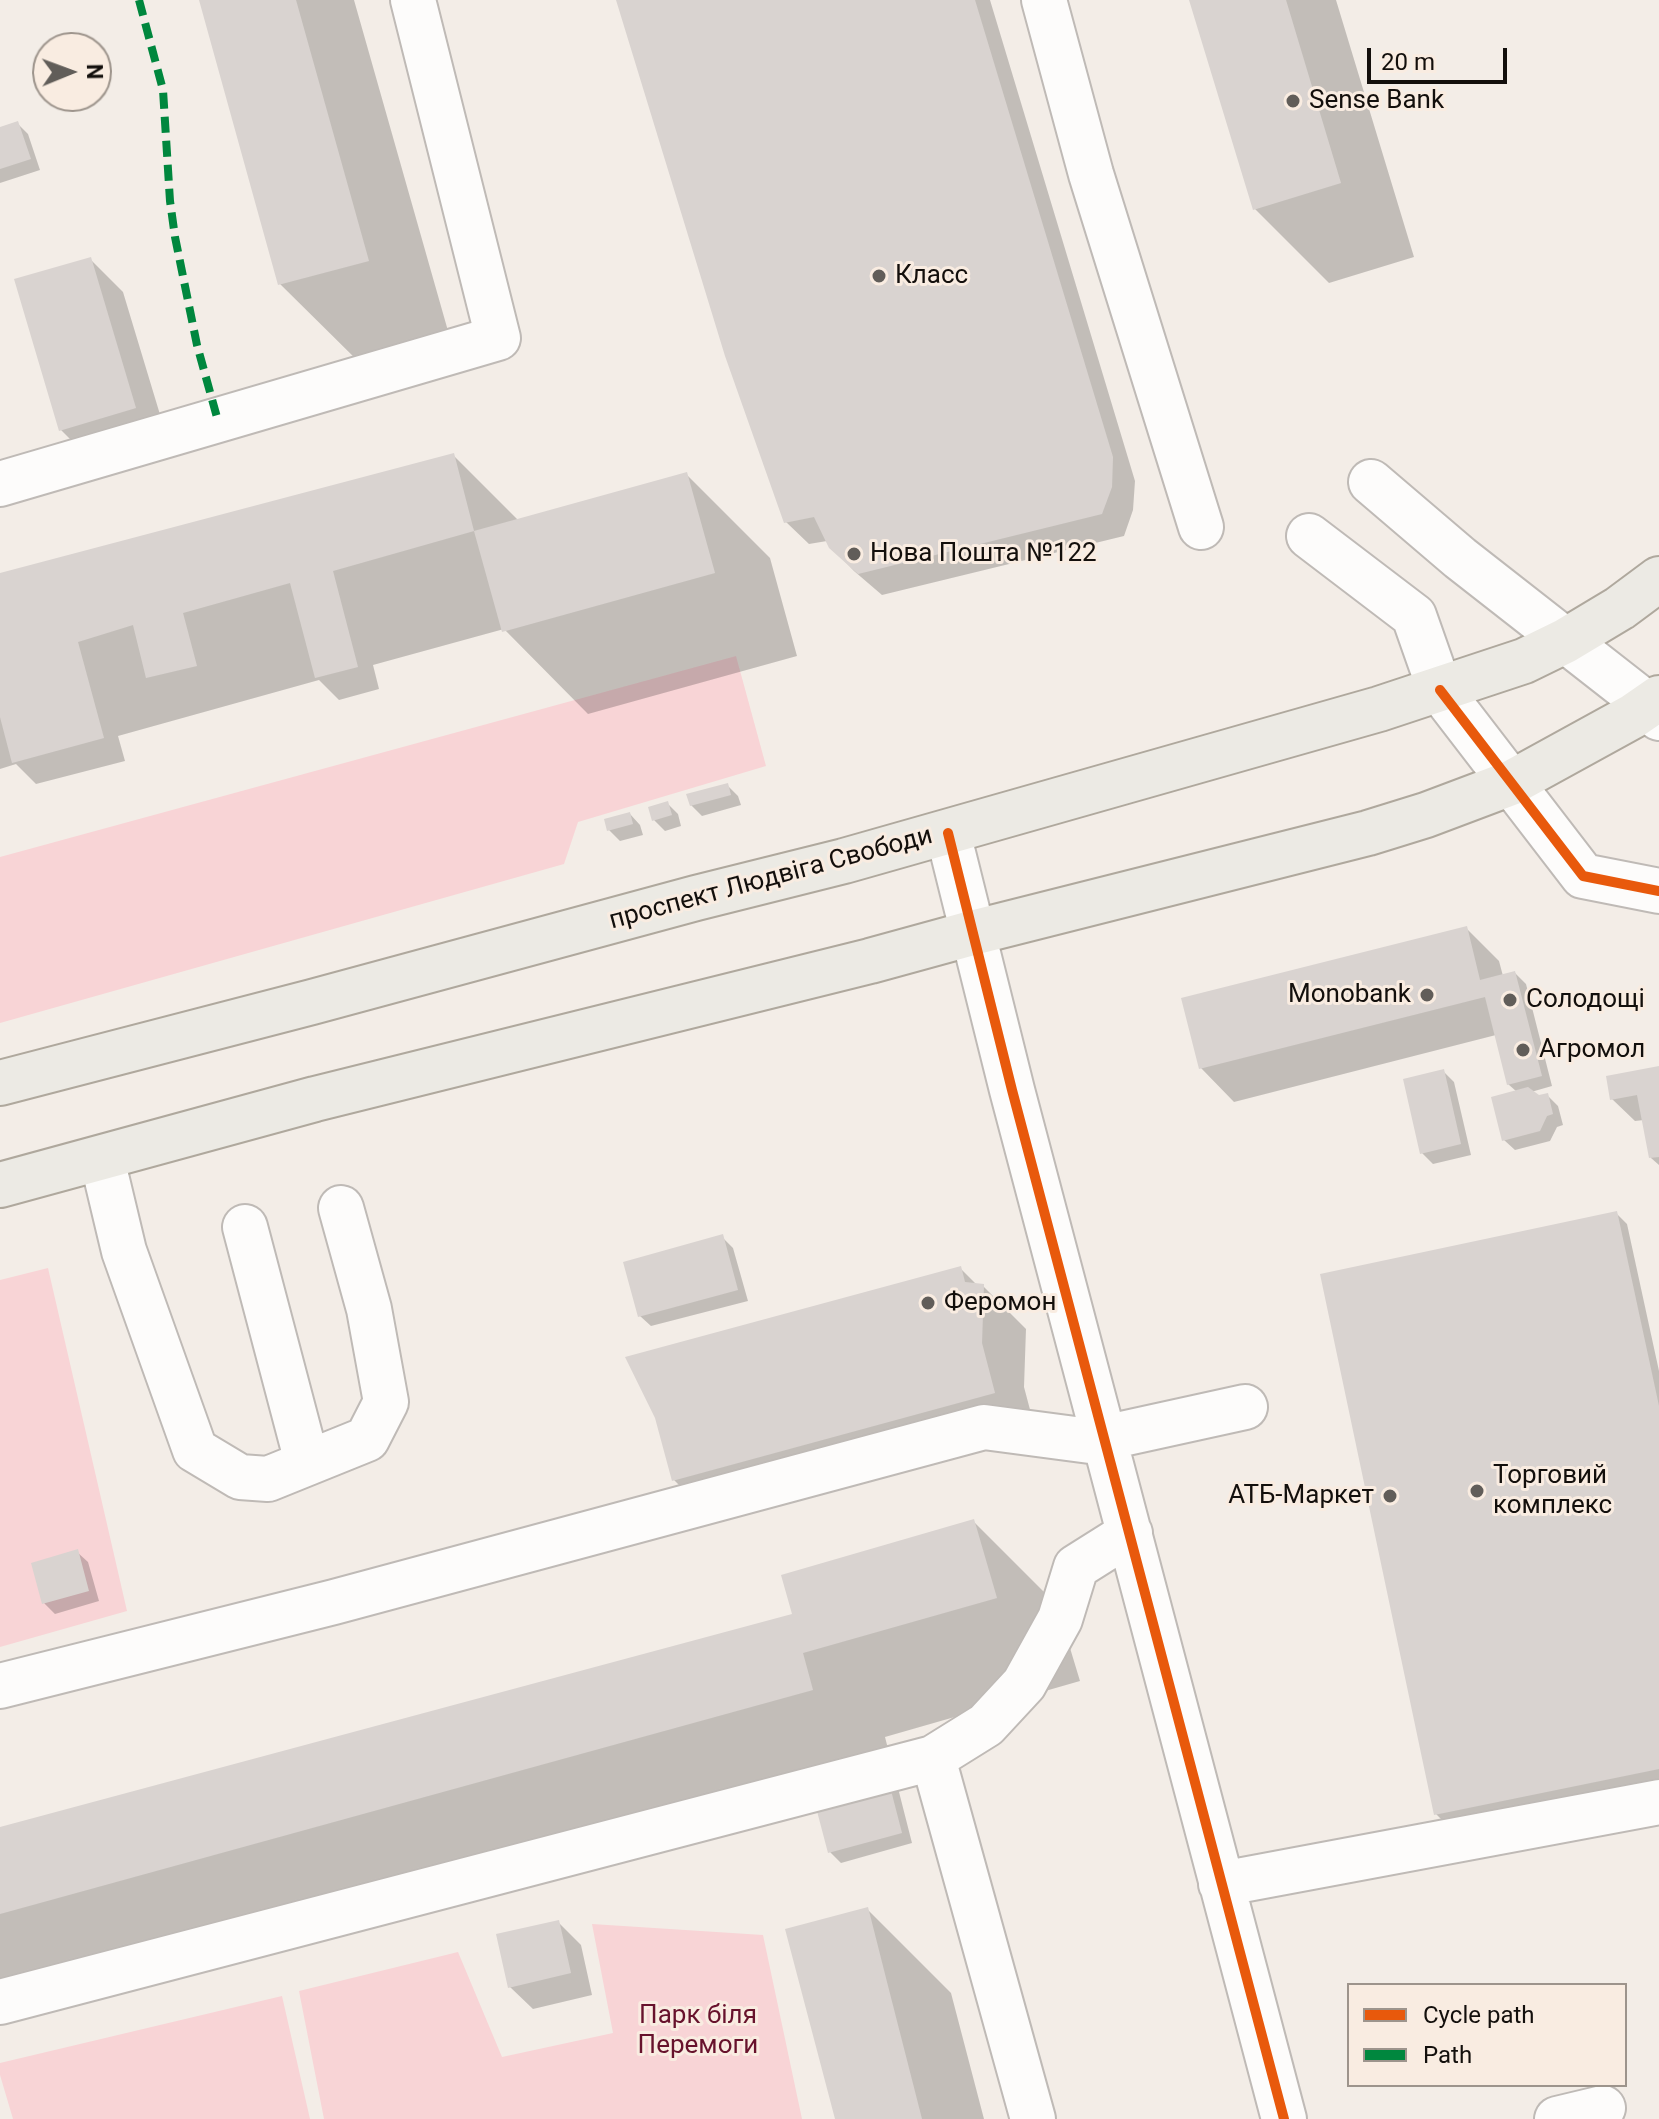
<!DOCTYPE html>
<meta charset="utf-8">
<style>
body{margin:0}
#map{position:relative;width:1659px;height:2119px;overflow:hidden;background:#f3ede7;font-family:Roboto,sans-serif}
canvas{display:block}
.legend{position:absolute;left:1347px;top:1983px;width:280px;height:104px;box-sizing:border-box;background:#f9ece1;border:2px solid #9d948c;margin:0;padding:10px 14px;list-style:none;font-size:24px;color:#130f0c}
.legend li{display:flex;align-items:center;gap:16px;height:40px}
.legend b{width:40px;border:2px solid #9d948c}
.north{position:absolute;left:32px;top:32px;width:80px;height:80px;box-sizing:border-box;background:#f9ece1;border:2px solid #9d948c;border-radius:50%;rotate:89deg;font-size:22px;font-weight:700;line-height:32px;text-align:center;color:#130f0c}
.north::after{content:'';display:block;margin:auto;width:28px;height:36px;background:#615d59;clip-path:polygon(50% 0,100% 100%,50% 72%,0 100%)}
.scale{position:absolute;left:1367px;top:48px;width:140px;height:36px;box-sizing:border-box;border:4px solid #130f0c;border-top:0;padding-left:10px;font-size:24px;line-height:28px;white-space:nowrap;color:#130f0c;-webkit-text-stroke:6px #f9ece1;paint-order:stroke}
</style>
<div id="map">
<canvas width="1659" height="2119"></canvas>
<ul class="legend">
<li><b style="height:10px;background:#e8590c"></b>Cycle path</li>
<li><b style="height:10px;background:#00873e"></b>Path</li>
</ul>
<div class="north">N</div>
<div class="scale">20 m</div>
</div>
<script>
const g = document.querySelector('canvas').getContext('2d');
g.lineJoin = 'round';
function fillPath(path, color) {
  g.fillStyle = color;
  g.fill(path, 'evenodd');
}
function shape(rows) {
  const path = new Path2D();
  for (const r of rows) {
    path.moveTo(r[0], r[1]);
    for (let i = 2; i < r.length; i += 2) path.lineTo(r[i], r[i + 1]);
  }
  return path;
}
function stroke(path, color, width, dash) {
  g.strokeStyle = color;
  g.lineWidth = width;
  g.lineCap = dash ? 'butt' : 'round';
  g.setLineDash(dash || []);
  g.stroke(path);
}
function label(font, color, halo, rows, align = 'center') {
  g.font = font + ' Roboto,sans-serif';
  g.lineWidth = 6;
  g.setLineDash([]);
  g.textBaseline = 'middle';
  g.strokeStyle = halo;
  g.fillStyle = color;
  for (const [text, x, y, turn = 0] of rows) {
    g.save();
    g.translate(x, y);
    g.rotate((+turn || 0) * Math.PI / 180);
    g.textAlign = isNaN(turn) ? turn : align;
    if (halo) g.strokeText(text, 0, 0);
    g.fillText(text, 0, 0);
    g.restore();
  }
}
const green = shape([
 [736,656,766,766,578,822,564,864,0,1023,0,857],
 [48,1268,127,1611,0,1647,0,1280],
 [592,1924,763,1935,802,2119,324,2119,299,1991,458,1952,502,2057,613,2033],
 [282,1996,310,2119,13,2119,0,2075,0,2063]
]);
const shadow = shape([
 [202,0,354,0,452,345,364,367,280,284],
 [618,0,990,0,1135,481,1133,510,1124,536,882,595,854,571,831,547,827,541,809,544,786,522],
 [1191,0,1336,0,1414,257,1329,283,1255,209],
 [17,123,28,134,40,170,0,183,0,129],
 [90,259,123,292,168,441,94,463,61,430],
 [453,455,518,520,686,474,770,558,797,656,588,714,504,629,373,665,379,689,339,700,319,680,118,736,125,761,36,784,16,764,0,769,0,576],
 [727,785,738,796,741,805,702,816,691,805],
 [667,803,678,814,681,826,665,831,654,820],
 [630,814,640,825,643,835,620,841,609,830],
 [1466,928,1499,961,1503,976,1515,973,1526,984,1552,1086,1531,1092,1539,1097,1547,1095,1558,1106,1563,1125,1557,1127,1550,1141,1515,1150,1504,1140,1517,1092,1508,1084,1496,1035,1234,1102,1201,1068],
 [1659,1068,1659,1165,1651,1158,1644,1120,1635,1121,1612,1099],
 [1443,1071,1454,1082,1471,1155,1433,1164,1422,1153],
 [1616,1213,1627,1224,1659,1371,1659,1795,1458,1836,1436,1814],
 [722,1237,733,1248,748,1301,651,1326,640,1316],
 [960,1268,977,1285,983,1286,1026,1329,1024,1387,1037,1436,717,1523,674,1480],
 [974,1522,1057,1605,1080,1681,885,1737,912,1843,841,1863,830,1852,815,1796,0,2020,0,1829,795,1615],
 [77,1552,88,1562,99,1601,55,1614,44,1603],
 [867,1909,951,1993,984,2119,837,2119],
 [558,1922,581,1945,592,1995,533,2009,510,1987]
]);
const building = shape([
 [199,0,296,0,369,261,278,285],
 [616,0,975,0,1113,457,1112,487,1102,514,858,574,829,548,814,517,784,523,725,356],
 [1189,0,1286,0,1341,183,1253,210],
 [18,121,31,159,0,169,0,127],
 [91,257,136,408,59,431,14,279],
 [454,453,474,531,333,571,358,667,315,678,290,583,183,613,197,666,146,678,133,625,78,642,104,738,12,763,0,717,0,573],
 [687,472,715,573,502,632,474,531],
 [728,783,731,795,690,806,686,794],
 [668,801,672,815,652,821,648,807],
 [630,812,633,824,607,831,604,819],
 [1467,926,1480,980,1515,971,1542,1076,1507,1085,1485,997,1199,1069,1181,998],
 [1659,1066,1659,1157,1649,1158,1637,1095,1610,1100,1606,1076],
 [1444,1069,1461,1144,1420,1154,1403,1079],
 [1528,1087,1539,1095,1548,1093,1553,1114,1547,1116,1540,1131,1502,1141,1491,1097],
 [1617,1211,1659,1406,1659,1769,1434,1815,1320,1274],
 [723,1234,738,1290,638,1317,623,1262],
 [961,1266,965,1282,984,1284,982,1343,995,1393,672,1481,655,1418,625,1357],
 [974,1519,997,1598,803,1653,813,1690,0,1914,0,1827,792,1614,781,1575],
 [78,1549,89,1591,42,1604,31,1563],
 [887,1775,902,1833,828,1853,813,1796],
 [868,1907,888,1986,922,2119,835,2119,785,1929],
 [559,1920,571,1973,508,1988,496,1934]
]);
const minor = shape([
 [1044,0,1091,174,1201,527],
 [1371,482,1460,558,1648,705,1659,718],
 [0,484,498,338,413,0],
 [1309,536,1414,616,1440,690,1583,876,1659,891],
 [948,833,1012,1090,1284,2119],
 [102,1159,124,1251,195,1450,240,1477,268,1479,367,1439,386,1402,369,1309,341,1208],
 [245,1227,307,1462],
 [0,1686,334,1602,984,1427,1090,1441,1245,1407],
 [1221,1884,1659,1802],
 [0,2002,933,1758],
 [1033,2119,933,1758,986,1725,1024,1684,1060,1619,1076,1567,1130,1533],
 [1557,2119,1603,2108]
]);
const major = shape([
 [0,1083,312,1002,696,898,844,861,1379,709,1524,661,1565,641,1620,608,1659,579],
 [0,1185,315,1099,870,961,972,933,1368,833,1426,815,1511,783,1633,716,1659,698]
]);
const quiet = shape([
 [139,0,163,90,170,201,175,237,197,345,218,421]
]);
const cycleway = shape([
 [1440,690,1583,876,1659,891],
 [948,833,1012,1090,1284,2119]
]);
const markers = [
 [1293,101,8,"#615d59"],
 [879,276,8,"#615d59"],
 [854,554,8,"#615d59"],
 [1427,995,8,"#615d59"],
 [1510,1000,8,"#615d59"],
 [1523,1050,8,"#615d59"],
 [928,1303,8,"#615d59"],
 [1477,1491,8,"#615d59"],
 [1390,1496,8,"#615d59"]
];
const poiNames = [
 ["Sense Bank",1309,101],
 ["Класс",895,276],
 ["Нова Пошта №122",870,554],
 ["Monobank",1411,995,"right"],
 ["Солодощі",1526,1000],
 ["Агромол",1539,1050],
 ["Феромон",944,1303],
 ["Торговий",1493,1476],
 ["комплекс",1493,1506],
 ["АТБ-Маркет",1374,1496,"right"]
];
const streetNames = [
 ["проспект Людвіга Свободи",771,879,-15]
];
const parkNames = [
 ["Парк біля",698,2016],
 ["Перемоги",698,2046]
];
fillPath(green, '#f8d4d6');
fillPath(shadow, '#0003');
fillPath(building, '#d9d3d0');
stroke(minor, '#bfbab6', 48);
stroke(major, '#afa89d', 48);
stroke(minor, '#fdfcfb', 44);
stroke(major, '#eceae4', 44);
stroke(quiet, '#00873e', 8, [16, 8]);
stroke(cycleway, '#e8590c', 10);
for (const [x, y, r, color] of markers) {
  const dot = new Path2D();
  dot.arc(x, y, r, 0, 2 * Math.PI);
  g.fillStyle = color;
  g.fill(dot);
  stroke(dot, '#f9ece1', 3);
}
label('26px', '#130f0c', '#f9ece1', poiNames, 'left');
label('26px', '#130f0c', '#f9ece1', streetNames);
label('26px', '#67122c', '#f9ece1', parkNames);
</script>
